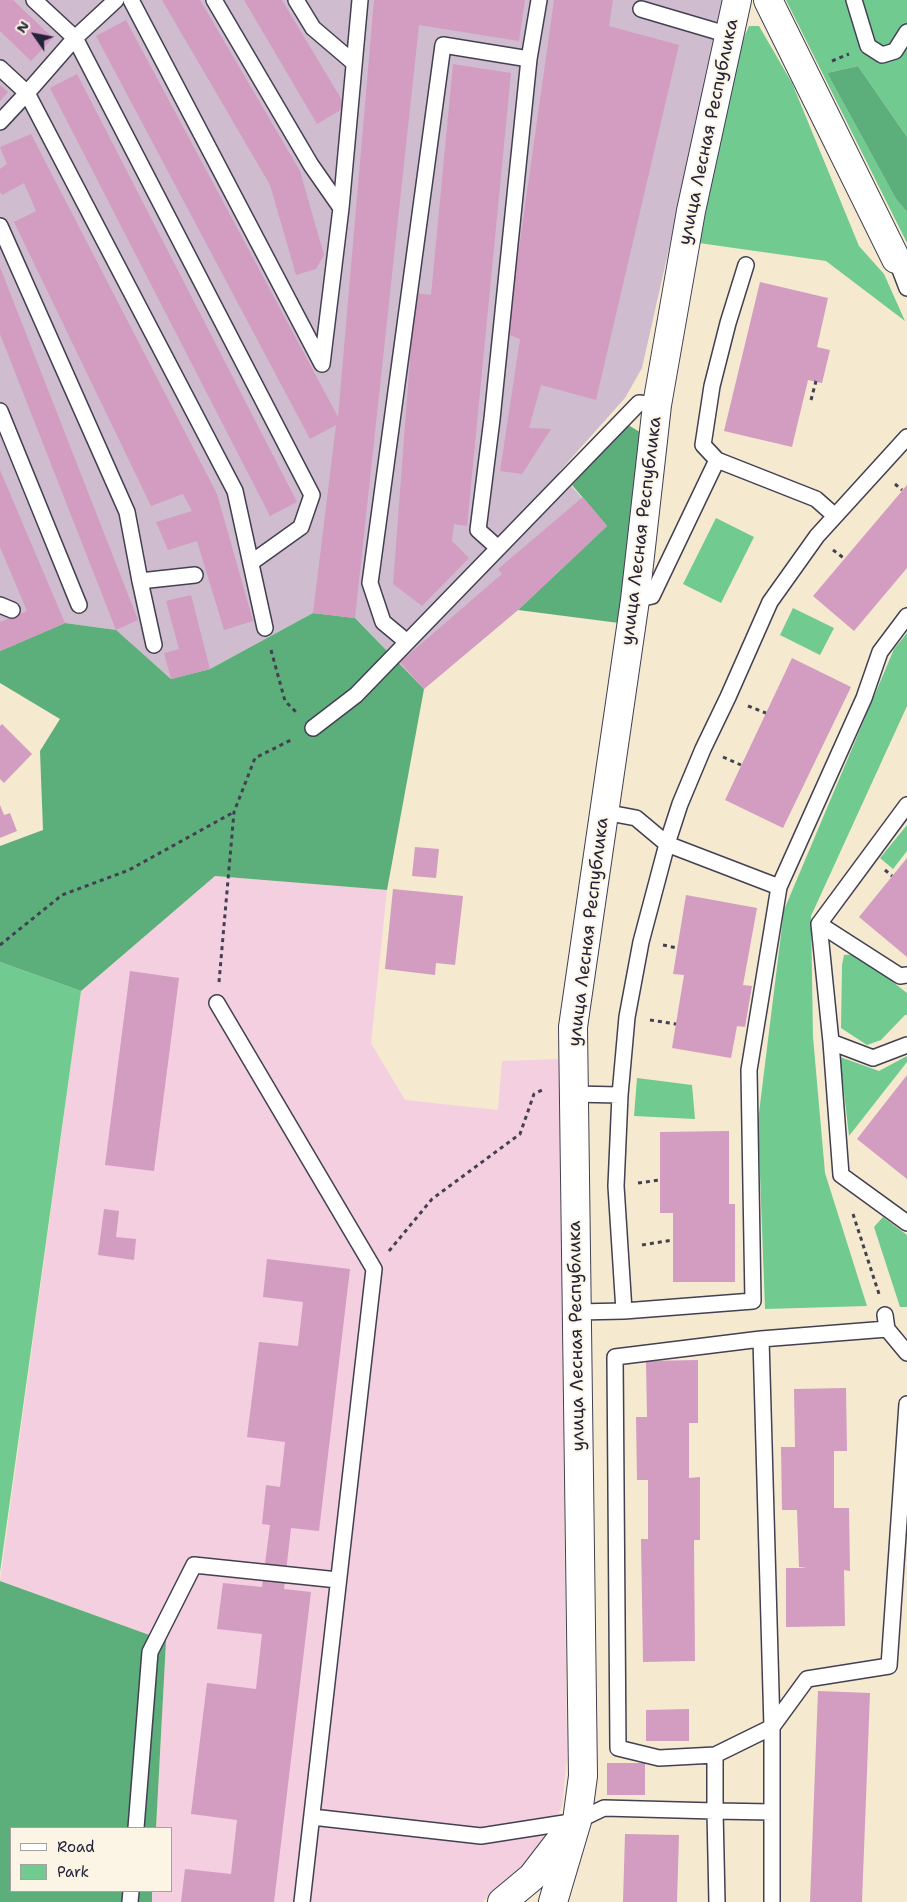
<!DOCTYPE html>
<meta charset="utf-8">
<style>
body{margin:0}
#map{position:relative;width:907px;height:1902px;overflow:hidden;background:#f5e9d0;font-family:"Shantell Sans",sans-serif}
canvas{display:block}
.legend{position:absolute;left:10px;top:1827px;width:162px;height:65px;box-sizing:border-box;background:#fcf5e5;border:1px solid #a5a1a1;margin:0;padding:6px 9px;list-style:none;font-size:15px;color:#22223b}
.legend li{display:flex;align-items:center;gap:10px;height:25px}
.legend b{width:25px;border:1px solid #a5a1a1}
.north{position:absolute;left:10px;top:10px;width:50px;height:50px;-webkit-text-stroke:4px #fcf5e5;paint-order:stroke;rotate:303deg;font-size:14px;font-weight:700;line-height:20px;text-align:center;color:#22223b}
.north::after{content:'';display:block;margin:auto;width:18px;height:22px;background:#22223b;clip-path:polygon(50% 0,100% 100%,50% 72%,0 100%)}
</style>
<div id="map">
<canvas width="907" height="1902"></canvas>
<ul class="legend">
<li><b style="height:6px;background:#fff"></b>Road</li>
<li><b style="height:14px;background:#71ca90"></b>Park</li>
</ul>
<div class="north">N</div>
</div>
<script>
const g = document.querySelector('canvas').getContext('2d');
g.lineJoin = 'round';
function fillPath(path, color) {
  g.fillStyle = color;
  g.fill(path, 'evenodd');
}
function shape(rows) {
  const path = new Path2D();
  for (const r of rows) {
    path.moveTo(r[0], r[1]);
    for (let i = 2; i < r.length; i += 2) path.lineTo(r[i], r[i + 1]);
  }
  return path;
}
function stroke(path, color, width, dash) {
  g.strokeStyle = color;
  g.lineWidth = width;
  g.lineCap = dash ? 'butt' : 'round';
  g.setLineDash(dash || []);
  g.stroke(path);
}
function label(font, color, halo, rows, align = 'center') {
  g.font = font + ' "Shantell Sans",sans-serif';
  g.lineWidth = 4;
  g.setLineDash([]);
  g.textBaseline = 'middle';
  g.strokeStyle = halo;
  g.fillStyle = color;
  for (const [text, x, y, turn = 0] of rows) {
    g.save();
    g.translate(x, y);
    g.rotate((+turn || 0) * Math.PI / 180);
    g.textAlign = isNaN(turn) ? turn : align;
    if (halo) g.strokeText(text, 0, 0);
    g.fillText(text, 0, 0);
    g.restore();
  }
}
const built = shape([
 [215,876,387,890,371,1043,405,1100,498,1110,502,1061,559,1059,567,1758,562,1806,547,1837,524,1867,482,1902,152,1902,152,1891,171,1891,171,1828,156,1828,166,1641,0,1581,81,991]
]);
const industrial = shape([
 [0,0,725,0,642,368,625,398,559,472,607,526,518,610,424,689,355,618,313,613,210,669,171,679,115,630,65,623,0,651]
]);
const green = shape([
 [786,0,907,0,907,137,858,66,827,73,896,199,907,212,907,243],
 [749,26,759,26,792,83,859,246,884,274,905,321,826,261,699,243,735,58],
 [716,518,754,537,721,603,683,584],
 [793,608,834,628,820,655,780,635],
 [907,633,907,706,811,916,813,1037,825,1173,867,1306,765,1309,758,1121,784,910,894,649],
 [907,825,907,851,893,869,880,858],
 [857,954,907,993,907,1015,905,1015,881,1040,867,1045,841,1028,842,965,844,955],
 [0,962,81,991,0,1572],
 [907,1056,907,1062,849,1136,840,1057,879,1071],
 [637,1078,692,1085,695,1119,634,1116],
 [883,1217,907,1235,907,1307,900,1307,874,1227]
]);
const forest = shape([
 [858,66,907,137,907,212,896,199,827,73],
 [628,425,640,432,619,623,518,610,607,526,572,485],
 [313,613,355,618,424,689,387,890,215,876,81,991,0,962,0,846,43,830,40,751,60,719,0,683,0,651,65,623,116,630,171,679,210,669],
 [0,1581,166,1641,156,1828,11,1828,11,1891,152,1891,152,1902,0,1902]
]);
const building = shape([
 [0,0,13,0,53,38,31,61,0,31],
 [162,0,200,0,300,171,324,255,316,269,296,275,270,185],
 [244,0,282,0,346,107,317,124],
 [374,0,525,0,519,41,419,25,355,618,313,613,336,425,310,439,96,36,126,20,338,417],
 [554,0,613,0,609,26,679,45,596,400,541,385,529,428,551,429,522,474,500,471,520,339,507,334],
 [453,64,511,73,467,526,454,524,452,541,469,558,422,606,393,584,415,293,431,295],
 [77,74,297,502,270,516,50,88],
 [0,85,8,92,0,101],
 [31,134,217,494,253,621,224,630,197,541,168,550,156,522,192,511,183,494,151,506,14,222,36,211,24,183,2,195,0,192,0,169,7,164,0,147],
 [0,267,138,620,116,630,0,334],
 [760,282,828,298,817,347,830,350,822,383,808,380,792,447,724,431],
 [0,470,65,623,0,651,0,622,27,611,0,547],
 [907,485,907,568,854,631,813,596],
 [583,497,607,526,518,610,424,689,400,662,502,574,498,569],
 [191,595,210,669,171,679,164,653,179,649,166,601],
 [792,658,851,687,783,828,725,800],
 [2,724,32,754,4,783,0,779,0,726],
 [0,805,4,815,10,813,17,831,0,838],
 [415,847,439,849,436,878,412,876],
 [907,858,907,957,859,917],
 [393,889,463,896,455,965,436,963,435,975,385,969],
 [686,895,757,908,743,985,752,986,745,1027,737,1026,731,1058,672,1048,684,975,673,974],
 [130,971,179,978,154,1171,105,1165],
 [907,1075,907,1179,857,1139],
 [729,1131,729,1204,735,1204,735,1282,673,1282,673,1213,660,1213,660,1132],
 [104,1209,119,1211,116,1237,136,1239,134,1260,98,1255],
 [267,1259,350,1269,319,1531,291,1528,284,1589,311,1592,274,1902,181,1902,185,1869,231,1874,237,1820,191,1814,207,1683,256,1689,262,1634,217,1629,223,1583,262,1587,270,1525,262,1524,266,1485,280,1487,285,1442,247,1437,259,1342,298,1346,303,1302,263,1297],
 [698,1360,698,1423,689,1423,689,1478,700,1477,700,1540,694,1540,695,1661,643,1662,641,1539,648,1539,648,1480,637,1480,636,1417,647,1417,646,1361],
 [846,1388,847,1451,834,1451,834,1508,849,1508,850,1571,844,1570,845,1626,786,1627,786,1568,807,1568,799,1567,797,1510,782,1510,781,1447,795,1447,794,1389],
 [818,1691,870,1693,862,1902,810,1902],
 [689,1709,689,1741,646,1741,646,1710],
 [607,1763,645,1763,645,1795,607,1795],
 [625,1834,679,1835,677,1902,623,1902]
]);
const path = shape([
 [832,61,849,54],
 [811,400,816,381],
 [895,484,902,490],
 [833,550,845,559],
 [271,650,285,701,296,712],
 [748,706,766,713],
 [723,757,741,765],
 [885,870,892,876],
 [0,945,62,895,129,870,234,812],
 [663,945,677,948],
 [219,982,234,812,255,758,293,739],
 [650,1020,676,1024],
 [638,1183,660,1180],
 [853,1214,879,1294],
 [642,1245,673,1240],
 [389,1251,432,1199,520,1134,534,1094,544,1089]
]);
const service = shape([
 [34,0,75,38,27,93,235,491,265,628],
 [116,0,75,38,312,495,301,527,252,562],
 [131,0,322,364,341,208,360,0],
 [214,0,311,165,341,208],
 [296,0,313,28,354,63],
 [854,0,868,46,882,55,895,51,907,32],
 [641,9,729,35],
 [0,68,27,93,0,122],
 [0,226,127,512,140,581],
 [901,260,896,259,907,288],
 [0,411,79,605],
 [717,460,703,445,712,386,728,323,746,265],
 [498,548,478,530,492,419,529,59],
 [635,600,652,596,717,460,816,499,834,515],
 [0,605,12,610],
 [407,642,383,622,370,583,443,45,529,59,539,0],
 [154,645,140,581,195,575],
 [313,728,356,695,639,403,657,405],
 [907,805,819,924,831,1042,841,1175,907,1223],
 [604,812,636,818,667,844,779,887],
 [819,924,900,976,907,975],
 [217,1003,374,1269,302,1902],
 [831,1042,873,1058,907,1045],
 [573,1094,620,1095],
 [624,1311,616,1186,620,1095,627,1017,641,942,667,844,680,804,703,749,728,697,770,602,817,536,907,437],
 [577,1312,624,1311,753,1301,749,1070,779,887,864,698,880,652,907,616],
 [887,1329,907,1353],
 [761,1339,772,1727,772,1902],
 [715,1755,772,1727,807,1679,889,1666,907,1404],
 [312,1817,481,1836,577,1821,604,1808,715,1811,715,1755,659,1758,618,1748,615,1357,761,1339,887,1329,885,1315],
 [136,1828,150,1652,194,1565,338,1580],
 [130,1902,131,1891],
 [717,1902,715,1811,772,1812]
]);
const minor = shape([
 [768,0,896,259],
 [502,1902,532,1877,569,1829],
 [553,1902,577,1821,583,1776,573,1027,635,600,657,405,691,211,737,0]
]);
const streetNames = [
 ["улица Лесная Республика",709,132,-78],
 ["улица Лесная Республика",642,531,-83],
 ["улица Лесная Республика",589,932,-83],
 ["улица Лесная Республика",577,1336,-91]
];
fillPath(built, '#f3cfe0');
fillPath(industrial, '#cfbdcf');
fillPath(green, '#71ca90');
fillPath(forest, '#5cae7a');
fillPath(building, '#d39cc1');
stroke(service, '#424051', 18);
stroke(minor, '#424051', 30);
stroke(path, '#424051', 3, [4, 4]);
stroke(service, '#fff', 15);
stroke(minor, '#fff', 28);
label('18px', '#22223b', '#fcf5e5', streetNames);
</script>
